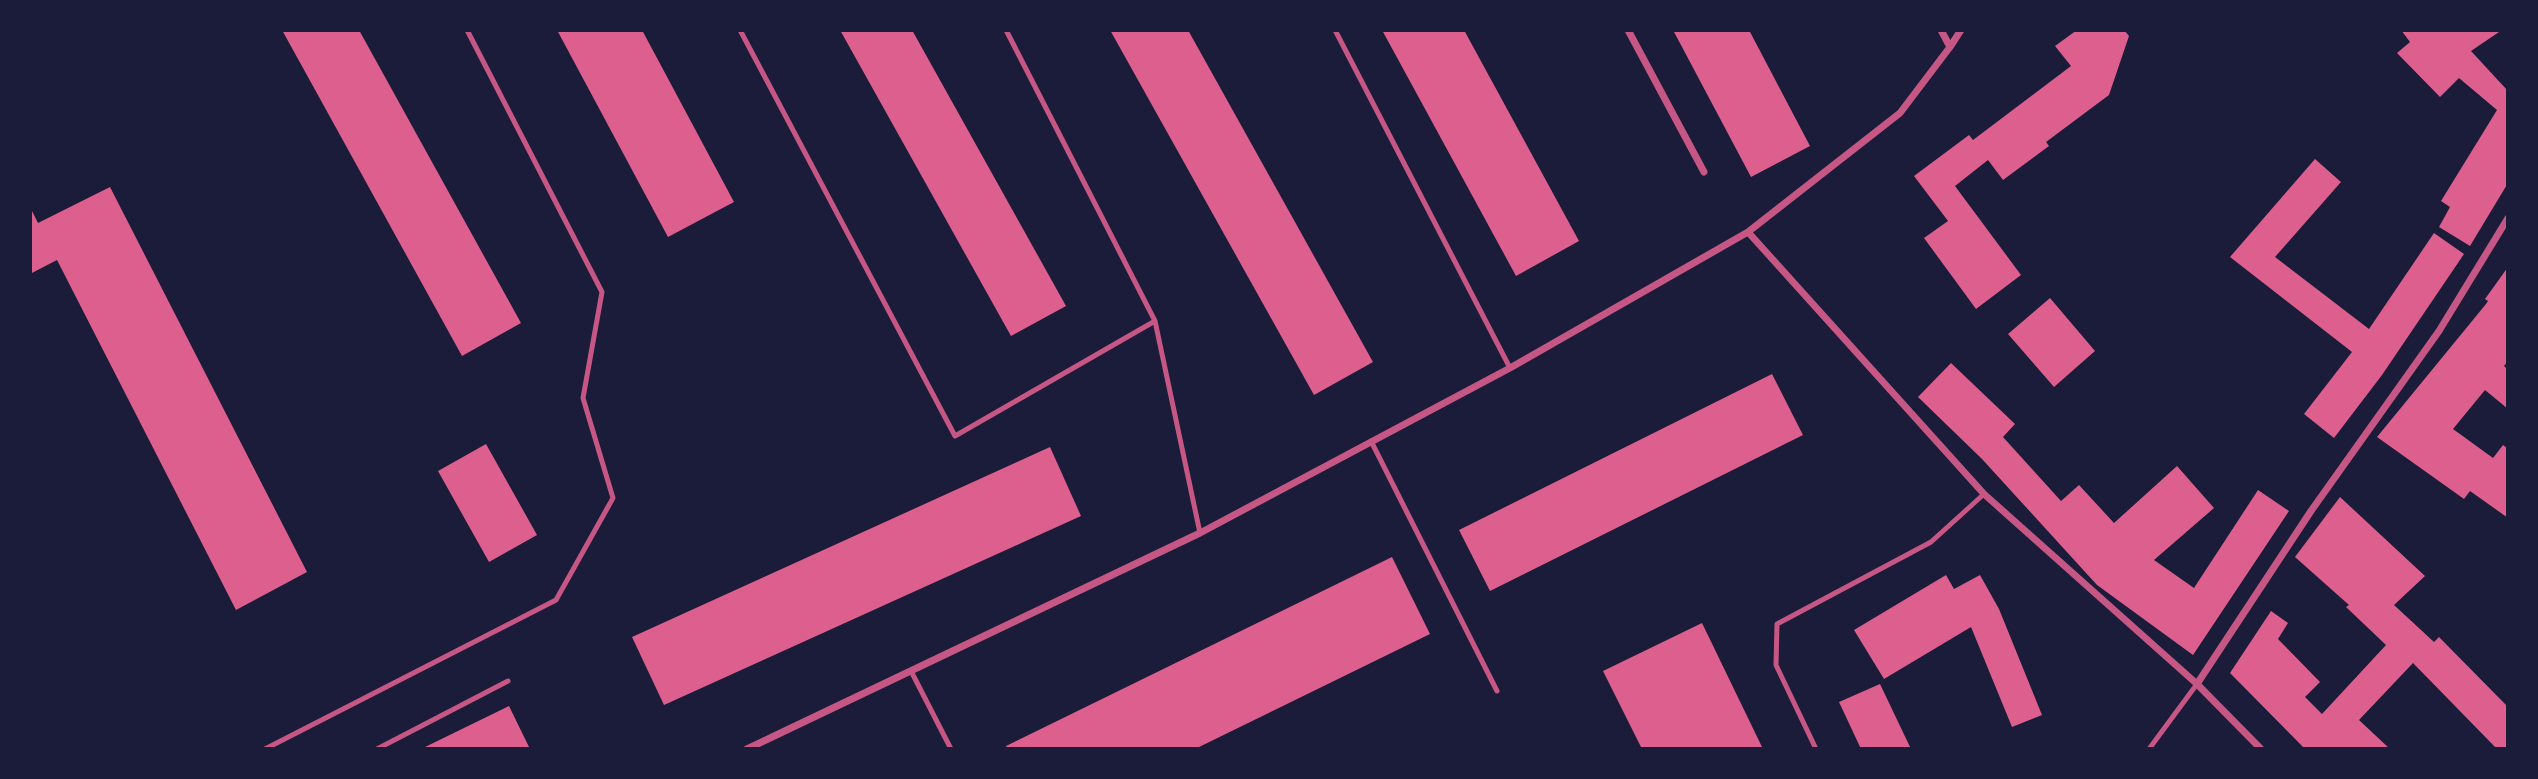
<!DOCTYPE html>
<style>
body{margin:0}
#map{position:relative;width:2538px;height:779px;overflow:hidden;background:#1b1b3a;font-family:Roboto,sans-serif}
canvas{display:block}
.frame{position:absolute;inset:0;border:32px solid #1b1b3a;pointer-events:none}
</style>
<div id="map">
<canvas width="2538" height="779"></canvas>
<div class="frame"></div>
</div>
<script>
const g = document.querySelector('canvas').getContext('2d');
g.lineJoin = 'round';
function fillPath(path, color) {
  g.fillStyle = color;
  g.fill(path, 'evenodd');
}
function shape(rows) {
  const path = new Path2D();
  for (const r of rows) {
    path.moveTo(r[0], r[1]);
    for (let i = 2; i < r.length; i += 2) path.lineTo(r[i], r[i + 1]);
  }
  return path;
}
function stroke(path, color, width, dash) {
  g.strokeStyle = color;
  g.lineWidth = width;
  g.lineCap = dash ? 'butt' : 'round';
  g.setLineDash(dash || []);
  g.stroke(path);
}
const building = shape([
 [282,30,359,30,521,323,462,356],
 [557,30,642,30,734,202,668,237],
 [840,30,912,30,1066,306,1011,336],
 [1110,30,1188,30,1373,362,1314,395],
 [1382,30,1464,30,1579,241,1516,276],
 [1673,30,1749,30,1810,146,1751,177],
 [2077,30,2124,30,2129,36,2109,95,2046,142,2049,146,2003,180,1988,160,1955,186,2021,275,1976,309,1924,238,1948,221,1914,176,1969,135,1973,140,2071,66,2055,46],
 [2401,30,2502,30,2471,51,2508,91,2508,183,2470,246,2439,227,2450,207,2441,201,2497,110,2459,78,2440,97,2397,53,2410,42],
 [2315,159,2341,182,2275,257,2369,329,2434,233,2464,254,2382,375,2334,438,2304,414,2352,352,2230,257],
 [110,187,307,572,236,610,57,260,30,274,30,207,38,223],
 [2508,267,2508,361,2504,366,2508,370,2508,409,2485,390,2453,429,2493,458,2503,445,2508,449,2508,518,2470,491,2464,499,2377,437,2486,304,2488,301,2485,299],
 [2050,298,2095,351,2054,387,2008,334],
 [1951,363,2015,424,2003,437,2061,501,2079,485,2114,523,2177,466,2214,508,2154,560,2194,588,2258,490,2289,511,2193,655,2097,585,1982,459,1918,397],
 [1772,374,1803,435,1490,591,1459,530],
 [486,444,537,535,489,562,438,471],
 [1050,447,1081,516,664,705,632,637],
 [2340,497,2425,576,2394,605,2434,642,2439,637,2508,707,2508,749,2497,749,2413,663,2359,720,2390,749,2305,749,2230,673,2271,611,2288,623,2278,639,2320,682,2305,697,2322,714,2386,645,2346,607,2349,605,2295,557],
 [1392,557,1430,634,1195,749,1008,749,1006,746],
 [1946,575,1954,589,1980,575,1999,609,2042,715,2012,727,1971,627,1884,679,1854,630],
 [1702,623,1763,749,1642,749,1603,671],
 [1880,684,1911,749,1861,749,1839,702],
 [509,706,530,749,421,749]
]);
const service = shape([
 [740,30,955,436,1155,321],
 [1006,30,1155,321,1200,533],
 [1335,30,1510,368],
 [1371,441,1497,691],
 [911,671,951,749],
 [265,749,556,600,613,498,583,398,602,292,467,30],
 [377,749,508,681],
 [1816,749,1776,665,1777,624,1931,542,1984,494],
 [2149,749,2197,684]
]);
const minor = shape([
 [1628,30,1704,172],
 [1950,47,1961,30],
 [1748,232,1900,113,1950,47,1941,30],
 [2197,684,2311,511,2439,331,2508,218],
 [747,749,1200,533,1510,368,1748,232,1984,494,2197,684,2261,749]
]);
fillPath(building, '#dd5f8e');
stroke(service, '#c65784', 5);
stroke(minor, '#c65784', 7);
</script>
